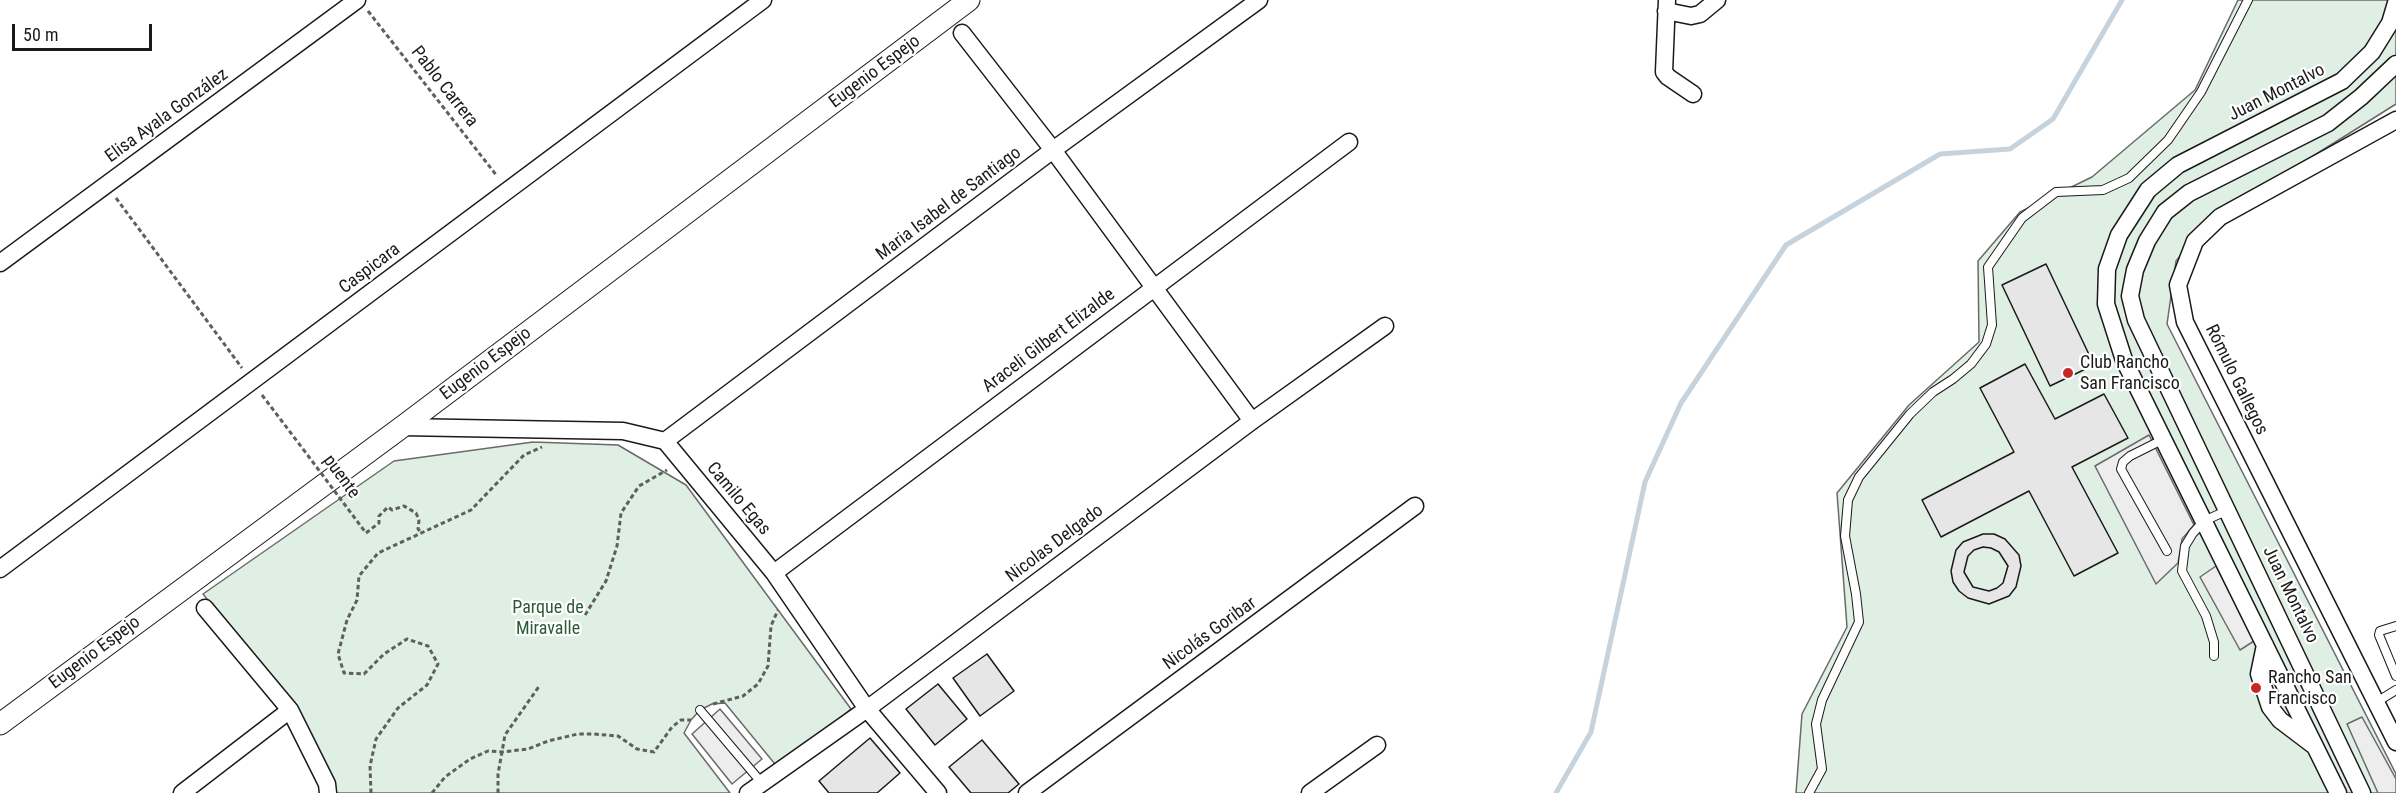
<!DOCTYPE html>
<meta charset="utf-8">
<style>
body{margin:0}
#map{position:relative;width:2396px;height:793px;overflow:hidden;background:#fff;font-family:"Roboto Condensed",sans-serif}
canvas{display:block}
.scale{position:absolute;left:12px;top:24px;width:140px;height:27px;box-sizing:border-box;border:3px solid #1a1a1a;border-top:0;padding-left:8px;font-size:18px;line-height:21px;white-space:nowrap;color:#1a1a1a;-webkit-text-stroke:4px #fff;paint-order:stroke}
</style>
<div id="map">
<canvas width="2396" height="793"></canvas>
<div class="scale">50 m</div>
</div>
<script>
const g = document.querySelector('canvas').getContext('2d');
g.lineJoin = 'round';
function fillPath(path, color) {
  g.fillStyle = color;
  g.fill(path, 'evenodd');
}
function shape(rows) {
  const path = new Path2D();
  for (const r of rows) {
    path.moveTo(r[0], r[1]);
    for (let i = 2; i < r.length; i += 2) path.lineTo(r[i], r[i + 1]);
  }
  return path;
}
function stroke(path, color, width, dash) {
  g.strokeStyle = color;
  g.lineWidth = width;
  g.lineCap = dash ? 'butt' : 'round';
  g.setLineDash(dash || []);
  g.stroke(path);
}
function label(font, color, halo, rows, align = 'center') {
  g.font = font + ' "Roboto Condensed",sans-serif';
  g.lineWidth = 4.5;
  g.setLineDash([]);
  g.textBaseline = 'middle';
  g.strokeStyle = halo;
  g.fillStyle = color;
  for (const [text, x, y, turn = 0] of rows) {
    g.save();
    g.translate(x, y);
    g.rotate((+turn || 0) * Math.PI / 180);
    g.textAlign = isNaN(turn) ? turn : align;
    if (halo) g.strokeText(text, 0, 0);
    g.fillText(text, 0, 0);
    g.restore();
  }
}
const green = shape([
 [2238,0,2396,0,2396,104,2208,222,2176,261,2167,324,2396,774,2396,793,1796,793,1802,714,1847,627,1837,493,1909,405,1979,342,1978,261,2020,212,2092,177,2195,90,2238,0],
 [533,442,618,445,686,485,851,709,779,769,725,703,712,704,700,710,691,720,684,733,730,793,328,793,294,707,203,594,394,461,533,442]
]);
const parking = shape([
 [2149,435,2194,525,2182,539,2178,563,2156,584,2095,466,2149,435],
 [2216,566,2254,641,2240,650,2200,577,2216,566],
 [720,709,762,759,732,784,692,734,720,709],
 [2362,717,2396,779,2396,793,2378,793,2347,724,2362,717]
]);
const stream = shape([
 [1556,793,1591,732,1645,482,1681,403,1786,245,1940,154,2010,149,2053,119,2122,0]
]);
const building = shape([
 [2046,264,2094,365,2050,386,2002,285,2046,264],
 [2025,364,2055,419,2104,394,2128,438,2072,467,2118,553,2074,576,2029,491,1941,537,1922,500,2014,452,1980,388,2025,364],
 [1983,534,1994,534,2005,539,2019,555,2021,566,2016,587,2009,596,1989,604,1968,598,1959,591,1953,582,1951,571,1956,550,1963,542,1983,534],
 [1983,547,1991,548,1999,552,2008,566,2003,583,1997,588,1989,591,1973,587,1964,572,1968,556,1974,550,1983,547],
 [987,654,1014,691,980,716,953,678,987,654],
 [938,684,967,719,935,745,906,709,938,684],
 [870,738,900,773,877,793,829,793,819,781,870,738],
 [982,740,1019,784,1008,793,971,793,949,767,982,740]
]);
const path = shape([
 [368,11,497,176],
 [116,198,242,368],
 [262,395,303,449],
 [357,521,366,533,379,523,379,516,388,507,392,510,404,506,416,513,419,520,418,529,421,532],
 [585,615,606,581,617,546,621,513,639,486,667,470],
 [713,704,743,696,758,684,768,666,771,626,778,610],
 [371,793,370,766,376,739,398,708,427,685,438,664,428,646,407,639,384,654,364,674,344,673,338,654,347,620,357,600,359,576,378,553,471,510,524,455,542,447],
 [432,793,445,777,470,759,488,751,502,752,528,749,548,741,578,734,594,734,618,736,637,749,654,752,672,727,681,720,691,720],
 [498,793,498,774,505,735,540,685]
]);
const service = shape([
 [2164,439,2130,456,2123,462,2121,469,2167,551],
 [2396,626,2380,631,2379,635,2396,676],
 [2214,656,2214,642,2206,616,2182,571,2185,546,2193,533,2204,521,2228,510],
 [2375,703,2396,690],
 [700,710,761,782],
 [1809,793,1822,769,1816,724,1822,700,1859,622,1856,594,1845,536,1848,500,1859,477,1910,414,1933,392,1953,379,1971,364,1986,344,1992,325,1988,267,2022,218,2056,192,2103,190,2129,178,2168,140,2201,92,2248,0]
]);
const minor = shape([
 [1667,0,1664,72,1668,77,1693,94],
 [1666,11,1691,16,1700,14,1717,0],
 [962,33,1053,150,1252,421],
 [2396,120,2220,217,2195,241,2178,285,2185,322,2396,742],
 [0,263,357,0],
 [402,427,623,431,665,441,774,573,867,709,938,793],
 [665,441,1053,150,1259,0],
 [0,569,763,0],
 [774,573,1349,142],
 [205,608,290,710,327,784,328,793],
 [2265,645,2259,674,2270,707,2280,720,2313,745],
 [182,793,290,710],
 [748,793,867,709,1252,421,1385,326],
 [1027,793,1415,506],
 [1310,793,1377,745],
 [2338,793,2124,360,2106,304,2107,269,2119,235,2148,190,2178,165,2342,81,2372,52,2390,23,2396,3],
 [2362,793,2136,320,2130,296,2135,270,2147,241,2165,212,2189,193,2328,123,2361,97,2396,64]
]);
const tertiary = shape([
 [0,724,402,427,969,0]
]);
const pathBridge = shape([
 [303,449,357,521]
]);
const markers = [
 [2068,373,6,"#c62828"],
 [2256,688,6,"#c62828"]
];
const streetNames = [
 ["Eugenio Espejo",875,72,-37],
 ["Pablo Carrera",444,87,52],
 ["Juan Montalvo",2277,93,-27],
 ["Elisa Ayala González",167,116,-36],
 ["Maria Isabel de Santiago",949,204,-37],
 ["Caspicara",370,269,-37],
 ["Araceli Gilbert Elizalde",1049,341,-37],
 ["Eugenio Espejo",486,364,-37],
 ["Rómulo Gallegos",2236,380,64],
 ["puente",341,477,54],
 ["Camilo Egas",738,499,50],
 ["Nicolas Delgado",1055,544,-37],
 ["Juan Montalvo",2290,595,64],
 ["Nicolás Goribar",1210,634,-36],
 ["Eugenio Espejo",95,653,-37]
];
const poiNames = [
 ["Club Rancho",2080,363],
 ["San Francisco",2080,384],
 ["Rancho San",2268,678],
 ["Francisco",2268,699]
];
const parkNames = [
 ["Parque de",548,608],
 ["Miravalle",548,629]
];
fillPath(green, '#e0efe3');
stroke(green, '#6a6a6a', 1.5);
fillPath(parking, '#ededed');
stroke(parking, '#6a6a6a', 1.5);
stroke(stream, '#c6d2dc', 5);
fillPath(building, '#e6e6e6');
stroke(building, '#1a1a1a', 1.5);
stroke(service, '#1a1a1a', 10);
stroke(minor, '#1a1a1a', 19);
stroke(tertiary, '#1a1a1a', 23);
stroke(path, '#5f5f5f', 3, [4.5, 3]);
stroke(service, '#fff', 8);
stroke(minor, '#fff', 16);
stroke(tertiary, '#fff', 21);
stroke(pathBridge, '#5f5f5f', 3, [4.5, 3]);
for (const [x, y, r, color] of markers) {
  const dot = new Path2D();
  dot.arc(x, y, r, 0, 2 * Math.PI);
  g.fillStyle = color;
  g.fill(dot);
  stroke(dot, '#fff', 2);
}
label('18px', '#1a1a1a', '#fff', streetNames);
label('18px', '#1a1a1a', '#fff', poiNames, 'left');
label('18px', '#2b5a34', '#fff', parkNames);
</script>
